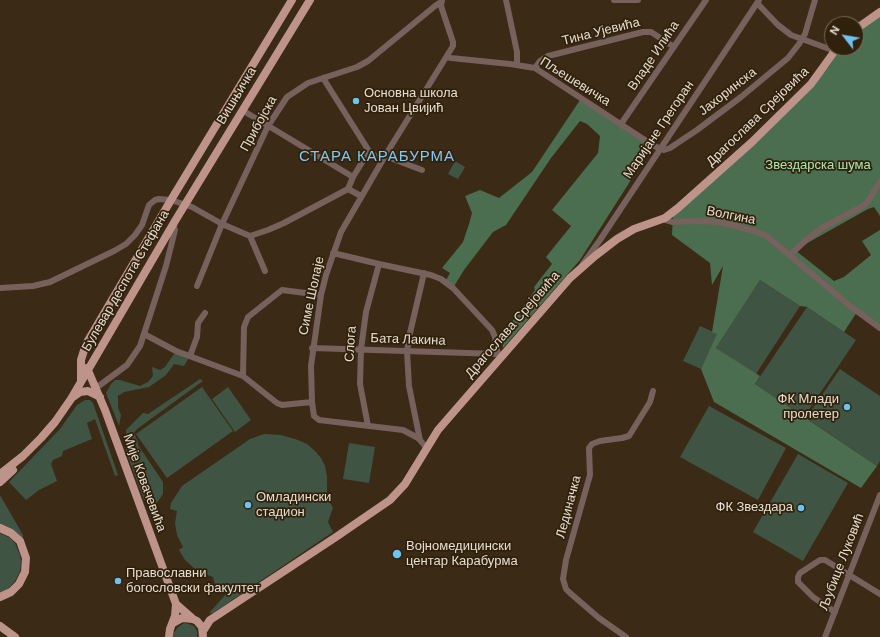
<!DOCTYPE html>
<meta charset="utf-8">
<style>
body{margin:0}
#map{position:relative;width:880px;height:637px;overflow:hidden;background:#3a2a16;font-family:"DM Sans",sans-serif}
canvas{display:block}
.north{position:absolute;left:824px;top:16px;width:40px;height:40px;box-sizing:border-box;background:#30210c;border:1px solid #796c5a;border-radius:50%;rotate:301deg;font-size:11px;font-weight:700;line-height:16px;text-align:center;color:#e7ddd0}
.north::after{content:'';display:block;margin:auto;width:14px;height:18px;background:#6cc3f2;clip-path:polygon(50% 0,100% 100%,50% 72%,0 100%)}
</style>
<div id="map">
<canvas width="880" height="637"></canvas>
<div class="north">N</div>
</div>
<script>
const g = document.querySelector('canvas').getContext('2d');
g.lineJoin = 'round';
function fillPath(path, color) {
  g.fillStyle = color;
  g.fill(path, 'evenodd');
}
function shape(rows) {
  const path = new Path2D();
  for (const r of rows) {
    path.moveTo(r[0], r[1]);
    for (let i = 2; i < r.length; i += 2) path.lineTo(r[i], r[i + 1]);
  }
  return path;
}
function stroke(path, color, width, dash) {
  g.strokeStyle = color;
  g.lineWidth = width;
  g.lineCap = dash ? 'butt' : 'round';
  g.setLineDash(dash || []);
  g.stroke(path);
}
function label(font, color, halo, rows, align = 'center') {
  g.font = font + ' "DM Sans",sans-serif';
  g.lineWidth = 3.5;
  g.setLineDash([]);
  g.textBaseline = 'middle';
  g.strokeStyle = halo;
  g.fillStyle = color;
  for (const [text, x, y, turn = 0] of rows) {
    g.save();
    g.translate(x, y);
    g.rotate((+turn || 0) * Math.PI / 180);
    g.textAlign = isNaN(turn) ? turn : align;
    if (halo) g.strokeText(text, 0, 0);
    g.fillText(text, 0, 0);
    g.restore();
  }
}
const green = shape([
 [455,161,465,167,458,179,448,174],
 [760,280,800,306,756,374,716,348],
 [807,307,856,340,804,417,755,384],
 [700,326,718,334,701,369,683,361],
 [176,351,190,356,184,366,174,364,166,375,149,387,124,392,120,395,118,395,118,408,121,415,119,426,106,393,111,384,115,380,120,380,140,386,148,382,153,376,152,367,160,370,165,367],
 [840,369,880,396,880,461,877,466,806,418],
 [200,379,203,381,137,429,134,433,138,442,138,445,163,482,163,494,152,510,148,501,144,500,126,451,126,430,143,413,148,414],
 [202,387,233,431,167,478,136,434],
 [228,387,251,420,235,432,212,399],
 [85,400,90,400,93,403,118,475,115,476,95,419,87,423,92,439,63,451,62,456,53,460,51,464,57,481,39,490,26,500,9,482,60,429,77,405],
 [709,406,786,448,758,500,680,457],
 [264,434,281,435,298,440,307,444,315,451,321,458,325,466,327,476,327,497,333,508,328,522,333,532,213,613,209,613,228,592,216,588,213,577,197,571,185,560,179,550,183,547,177,535,175,523,177,511,170,509,171,503,182,486,250,439],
 [349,443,375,447,369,483,343,479],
 [798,454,848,483,803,561,753,532],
 [0,495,23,535,23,540,0,526],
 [0,533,10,538,15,543,20,555,21,561,20,572,15,581,8,589,0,594],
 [184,623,189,624,194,626,197,631,197,637,174,637,174,633,177,628]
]);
const forest = shape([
 [880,15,880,216,874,207,868,209,795,250,834,281,844,277,871,255,862,241,880,230,880,328,857,312,844,332,807,307,800,306,760,280,716,348,760,376,755,384,877,466,861,488,714,402,701,369,717,334,712,332,723,266,712,285,710,263,672,235,673,214,829,66,842,48,856,48,856,33],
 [580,100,652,147,580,260,503,348,501,337,535,290,534,287,552,264,546,257,571,226,552,210,598,153,600,136,587,124,580,121,551,158,506,225,493,232,464,270,453,288,445,282,450,273,442,268,463,242,469,224,472,213,465,196,480,190,499,198,532,172]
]);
const minor = shape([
 [506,0,517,52,517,65],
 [614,0,638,0],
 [757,3,778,25,791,35,835,51],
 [447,57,451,58,510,64,535,68,654,146,664,150,670,148,697,130,741,97,788,58,799,44,805,34,815,0],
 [535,68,540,61,548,56,643,32,651,32,674,47],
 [323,78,369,151,381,161],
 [242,110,353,177],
 [621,124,706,0],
 [385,156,422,170],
 [348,189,353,177,369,151],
 [662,219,672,222,703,221,724,223,754,231,765,235,775,243,850,306,880,328],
 [250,236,265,271],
 [333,253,379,264,431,275,441,279,453,288,492,330,495,337,498,354],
 [790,255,806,240,822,228,863,206,868,201,880,182],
 [582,265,600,240,759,0],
 [197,286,222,224,268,126,287,97,308,83,357,67,368,61,435,6,441,2],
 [0,288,33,286,50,282,114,251,126,244,135,235,142,225,149,205,155,200,159,199,171,200,192,207,222,224,250,236,268,230,284,223,348,189,361,196],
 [144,334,176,351,243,376,277,403,282,405,312,402],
 [312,348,498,354,500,356],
 [190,356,197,337,198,323,205,313],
 [243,376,244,327,248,317,282,290,321,295],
 [96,388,127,365,140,346,166,266,175,230,174,226,173,224],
 [368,426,360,384,361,349,366,312,379,264],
 [420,440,409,386,407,351,410,333,424,273],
 [427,448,418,438,403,430,319,420,314,416,312,402,311,366,321,295,326,275,341,232,388,151,453,46,453,42,441,6,442,0],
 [835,612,813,597,798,582,798,577,800,573,820,560,825,560,880,594],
 [626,637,599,618,570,593,566,589,563,579,566,560,590,475,589,448,592,444,600,441,622,438,629,436,650,402,653,391],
 [825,637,880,495]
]);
const major = shape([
 [856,29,880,12],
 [87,368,105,410,176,604,192,618],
 [81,380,81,360,86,344,171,200,292,0],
 [73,397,80,392,88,391,100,397],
 [0,474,23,456,41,438,55,422,71,399,175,221,310,0],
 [0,482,13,470],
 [0,528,11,533,20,541,26,558,25,572,19,584,11,592,0,597],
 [173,623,182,618,193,619,197,621,202,627,203,637],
 [0,626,15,637],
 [203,631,210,620,336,537,390,500,405,484,438,430,570,278,595,256,617,239,634,229,665,218,678,208,752,142,811,84,837,48],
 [169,637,170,629,175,616,176,604]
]);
const markers = [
 [356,101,4,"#6cc3f2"],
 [847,407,4,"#6cc3f2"],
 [248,505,4,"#6cc3f2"],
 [801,508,4,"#6cc3f2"],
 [397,554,5,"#6cc3f2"],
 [118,581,4,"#6cc3f2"]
];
const streetNames = [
 ["Тина Ујевића",601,32,-14],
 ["Владе Илића",654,56,-56],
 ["Пљешевичка",575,82,32],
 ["Јахоринска",728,92,-38],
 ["Вишњичка",237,96,-59],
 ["Драгослава Срејовића",758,117,-44],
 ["Прибојска",259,124,-61],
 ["Маријане Грегоран",659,130,-56],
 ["Волгина",731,216,11],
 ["Булевар деспота Стефана",126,281,-60],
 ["Симе Шолаје",312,296,-78],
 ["Драгослава Срејовића",513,325,-49],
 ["Бата Лакина",408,340,2],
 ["Слога",351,344,-86],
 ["Мије Ковачевића",144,483,70],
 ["Лединачка",569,507,-75],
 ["Љубице Луковић",842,562,-69]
];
const poiNames = [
 ["Основна школа",364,94],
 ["Јован Цвијић",364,109],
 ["ФК Млади",839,400,"right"],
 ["пролетер",839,415,"right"],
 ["Омладински",256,498],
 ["стадион",256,513],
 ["ФК Звездара",793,508,"right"],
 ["Војномедицински",406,547],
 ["центар Карабурма",406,562],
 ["Православни",126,574],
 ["богословски факултет",126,589]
];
const parkNames = [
 ["Звездарска шума",818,166]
];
const quarterNames = [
 ["СТАРА КАРАБУРМА",377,157]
];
fillPath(green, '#405443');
fillPath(forest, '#4b6e50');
stroke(minor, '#76615c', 6);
stroke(major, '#be9389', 8);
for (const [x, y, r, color] of markers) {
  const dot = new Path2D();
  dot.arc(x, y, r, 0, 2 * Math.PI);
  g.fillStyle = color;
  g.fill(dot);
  stroke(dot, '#30210c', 1.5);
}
label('13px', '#e7ddd0', '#30210c', streetNames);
label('13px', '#e7ddd0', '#30210c', poiNames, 'left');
label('13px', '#abe7b3', '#30210c', parkNames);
g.letterSpacing = '1px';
label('15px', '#7dccf8', '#30210c', quarterNames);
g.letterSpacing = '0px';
</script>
